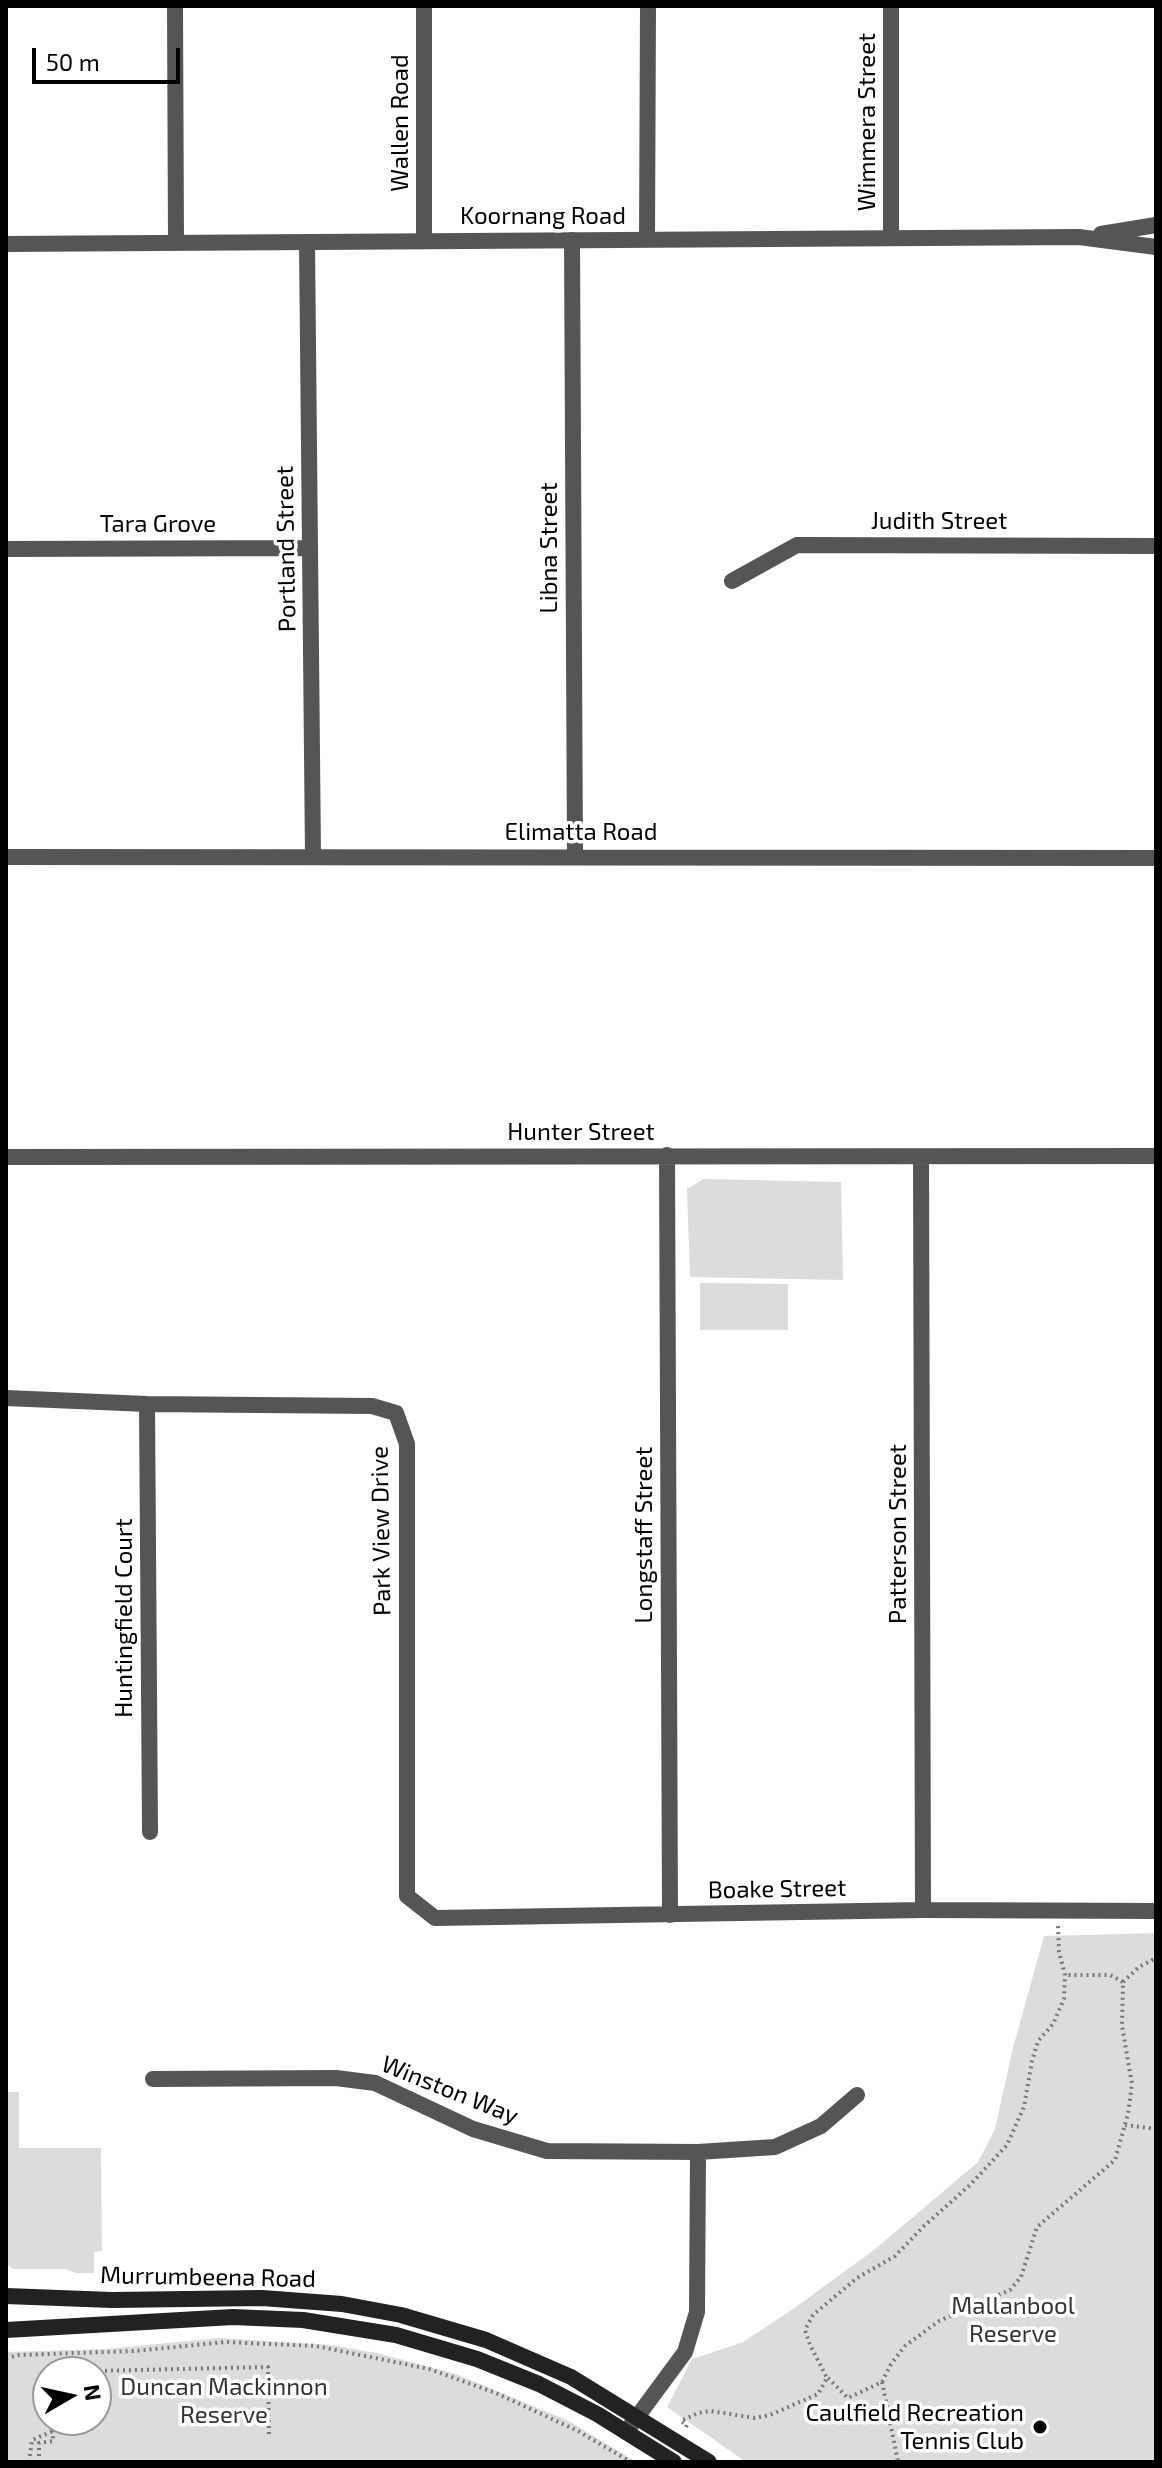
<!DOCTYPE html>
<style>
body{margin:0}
#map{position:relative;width:1162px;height:2468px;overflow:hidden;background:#fff;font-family:"Exo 2",sans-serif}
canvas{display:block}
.frame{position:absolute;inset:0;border:8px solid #000;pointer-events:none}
.north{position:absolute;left:32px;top:2356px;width:80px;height:80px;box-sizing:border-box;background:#fff;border:2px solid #999;border-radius:50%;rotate:81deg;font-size:22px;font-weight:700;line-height:32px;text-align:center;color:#000}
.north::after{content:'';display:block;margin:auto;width:28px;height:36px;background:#000;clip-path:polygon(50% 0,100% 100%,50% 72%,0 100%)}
.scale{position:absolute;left:32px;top:48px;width:148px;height:36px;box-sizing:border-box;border:4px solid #000;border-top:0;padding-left:10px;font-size:24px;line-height:28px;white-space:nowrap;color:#000;-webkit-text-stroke:6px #fff;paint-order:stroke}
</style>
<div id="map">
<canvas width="1162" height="2468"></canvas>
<div class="frame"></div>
<div class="north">N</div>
<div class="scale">50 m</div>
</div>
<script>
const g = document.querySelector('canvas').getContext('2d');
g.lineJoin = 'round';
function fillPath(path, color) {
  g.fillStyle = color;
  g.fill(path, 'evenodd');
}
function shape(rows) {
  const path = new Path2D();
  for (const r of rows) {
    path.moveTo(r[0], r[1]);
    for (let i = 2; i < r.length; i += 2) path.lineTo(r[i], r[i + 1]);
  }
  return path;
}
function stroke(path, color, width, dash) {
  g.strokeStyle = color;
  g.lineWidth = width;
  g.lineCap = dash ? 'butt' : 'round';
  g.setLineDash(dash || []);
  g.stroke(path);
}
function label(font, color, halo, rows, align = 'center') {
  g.font = font + ' "Exo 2",sans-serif';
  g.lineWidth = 7;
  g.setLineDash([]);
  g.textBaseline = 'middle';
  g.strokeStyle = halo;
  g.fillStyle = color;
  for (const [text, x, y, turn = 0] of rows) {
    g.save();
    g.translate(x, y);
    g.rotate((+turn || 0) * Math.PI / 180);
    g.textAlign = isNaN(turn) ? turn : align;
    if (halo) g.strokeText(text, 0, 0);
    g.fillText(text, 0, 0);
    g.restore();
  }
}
const green = shape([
 [703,1179,841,1182,843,1280,690,1277,687,1189],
 [700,1283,788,1284,788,1330,700,1330],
 [1156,1933,1156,2462,746,2462,667,2407,692,2359,743,2342,793,2309,874,2250,978,2162,995,2129,1013,2048,1044,1936],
 [6,2092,19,2092,19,2148,101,2148,102,2251,94,2252,94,2273,76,2273,65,2269,13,2269,6,2264],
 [219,2338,331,2345,377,2353,456,2374,569,2421,636,2462,6,2462,6,2352,107,2349],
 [48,2372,96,2372,96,2420,48,2420]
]);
const path = shape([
 [1123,1982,1139,1967,1156,1958],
 [1125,2125,1156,2129],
 [6,2358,19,2355,135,2351,225,2342,316,2346,429,2369,496,2393,578,2431,631,2462],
 [51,2372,268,2367,269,2438],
 [828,2378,848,2398,882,2382,891,2364,905,2346,939,2321,1010,2290,1021,2277,1037,2227,1115,2160,1128,2114,1132,2084,1122,2026,1123,1982,1110,1975,1065,1975],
 [882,2382,898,2462],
 [686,2427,687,2425,681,2421,698,2413,710,2411,755,2418,770,2415,818,2394,827,2378,810,2345,805,2330,813,2315,857,2278,895,2256,924,2226,971,2184,1007,2145,1024,2107,1032,2061,1038,2041,1053,2024,1064,1999,1065,1975,1059,1952,1058,1926],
 [29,2462,32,2440,53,2431,52,2420],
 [39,2462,39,2443,53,2441,53,2431]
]);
const minor = shape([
 [175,6,176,242],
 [891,238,891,6],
 [647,239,648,6],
 [424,240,424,6],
 [572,240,575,856],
 [307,242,313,856],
 [6,549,310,548],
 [732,581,797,545,1156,546],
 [6,857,1156,858],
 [667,1155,670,1915],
 [6,1157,1156,1156],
 [921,1157,923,1910],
 [6,1398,147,1404,372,1406,396,1413,407,1444,407,1896,435,1918,923,1910,1156,1911],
 [147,1404,150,1832],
 [153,2079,336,2078,375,2083,473,2129,547,2151,698,2152,775,2147,821,2126,857,2095],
 [626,2432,685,2352,697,2312,698,2152]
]);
const tertiary = shape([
 [1101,234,1156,225],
 [6,244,1079,237,1156,247]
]);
const secondary = shape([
 [6,2296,112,2300,262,2298,342,2304,401,2315,486,2340,571,2377,709,2462],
 [6,2330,233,2317,303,2320,396,2335,477,2359,539,2384,597,2414,674,2462]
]);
const markers = [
 [1040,2427,8,"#000"]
];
const streetNames = [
 ["Wimmera Street",867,122,-90],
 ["Wallen Road",400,123,-90],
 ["Koornang Road",543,216],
 ["Judith Street",939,521],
 ["Tara Grove",158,524],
 ["Libna Street",549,548,-90],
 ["Portland Street",286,549,-91],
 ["Elimatta Road",581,832],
 ["Hunter Street",581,1132],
 ["Park View Drive",381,1531,-91],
 ["Patterson Street",898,1534,-90],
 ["Longstaff Street",644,1535,-90],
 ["Huntingfield Court",124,1618,-90],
 ["Boake Street",777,1889,-1],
 ["Winston Way",450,2090,22],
 ["Murrumbeena Road",208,2277,1]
];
const parkNames = [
 ["Mallanbool",1013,2306],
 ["Reserve",1013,2334],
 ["Duncan Mackinnon",224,2387],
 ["Reserve",224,2415]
];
const poiNames = [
 ["Caulfield Recreation",1024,2413],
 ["Tennis Club",1024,2441]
];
fillPath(green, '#dcdcdc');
stroke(path, '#777', 4, [2, 4]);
stroke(minor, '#555', 16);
stroke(tertiary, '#555', 16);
stroke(secondary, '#222', 16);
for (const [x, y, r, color] of markers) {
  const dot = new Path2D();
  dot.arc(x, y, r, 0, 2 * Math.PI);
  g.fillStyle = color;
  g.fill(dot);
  stroke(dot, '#fff', 3);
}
label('24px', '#000', '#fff', streetNames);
label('24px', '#333', '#fff', parkNames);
label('24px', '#000', '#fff', poiNames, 'right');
</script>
